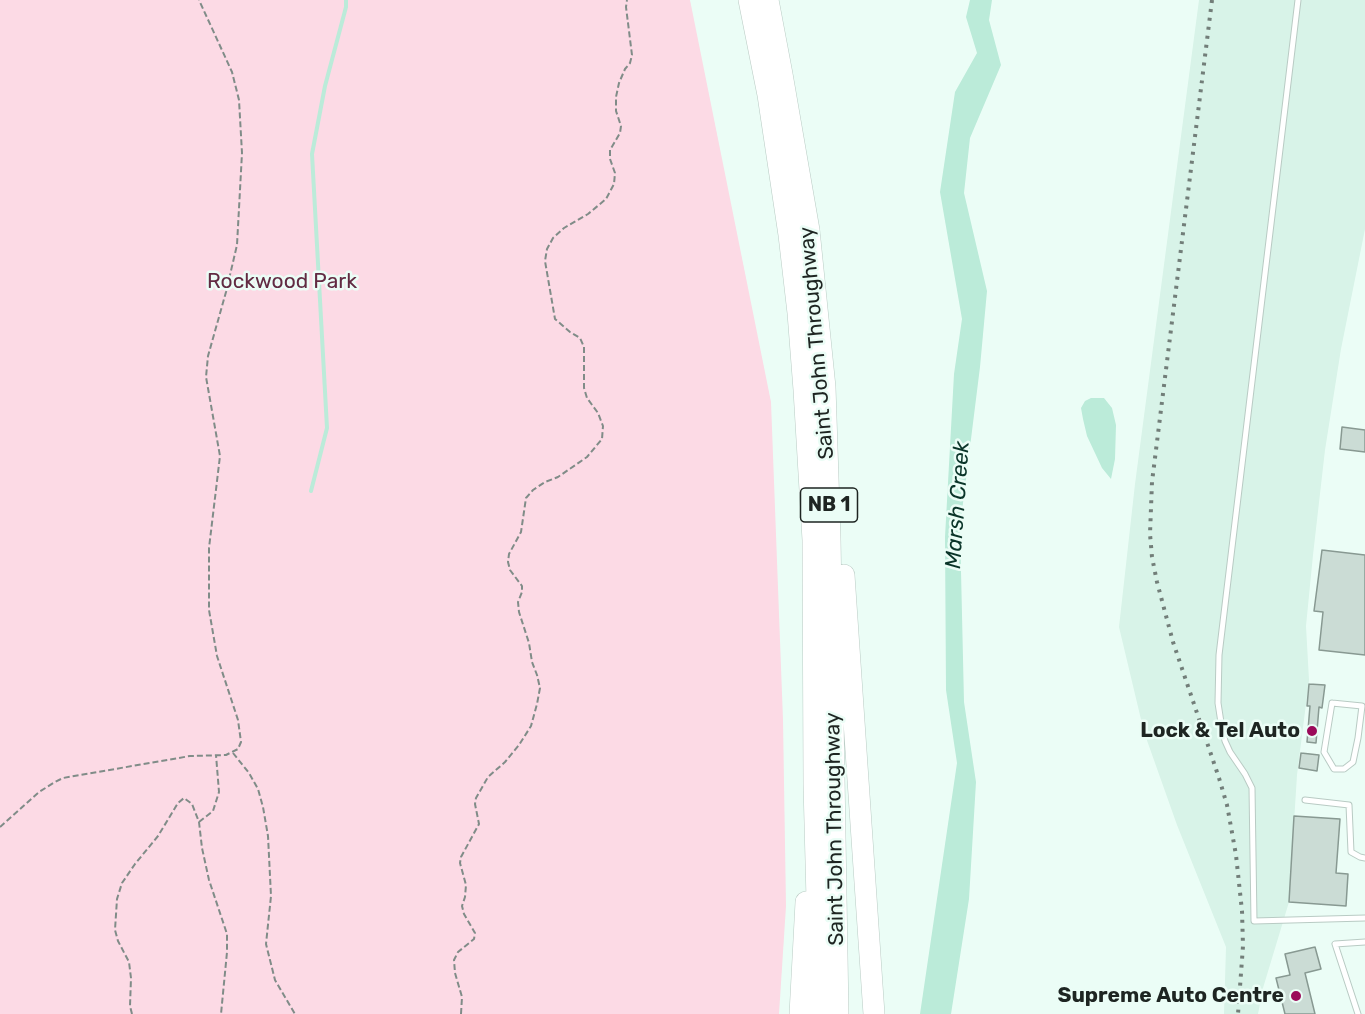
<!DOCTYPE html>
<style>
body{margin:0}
canvas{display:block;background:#ebfdf6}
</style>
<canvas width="1365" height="1014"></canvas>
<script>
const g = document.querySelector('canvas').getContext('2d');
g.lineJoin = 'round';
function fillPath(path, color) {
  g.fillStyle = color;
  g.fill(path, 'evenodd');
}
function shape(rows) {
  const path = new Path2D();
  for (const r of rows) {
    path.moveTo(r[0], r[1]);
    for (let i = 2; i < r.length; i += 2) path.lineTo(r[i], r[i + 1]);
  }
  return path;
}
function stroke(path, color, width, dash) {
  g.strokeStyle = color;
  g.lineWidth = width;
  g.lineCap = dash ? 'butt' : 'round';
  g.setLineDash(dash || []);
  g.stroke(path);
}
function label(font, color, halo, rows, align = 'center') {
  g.font = font + ' Rubik,sans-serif';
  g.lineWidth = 5;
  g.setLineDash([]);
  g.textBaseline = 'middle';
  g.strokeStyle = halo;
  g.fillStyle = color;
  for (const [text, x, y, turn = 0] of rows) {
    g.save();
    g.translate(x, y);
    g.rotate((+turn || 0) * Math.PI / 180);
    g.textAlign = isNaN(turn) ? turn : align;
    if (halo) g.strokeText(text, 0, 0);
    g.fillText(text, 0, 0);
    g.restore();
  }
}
const built = shape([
 [1199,0,1365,0,1365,229,1341,349,1325,450,1313,555,1306,626,1309,680,1297,775,1289,902,1263,988,1258,1014,1224,1014,1226,947,1177,825,1144,732,1119,627,1135,484]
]);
const green = shape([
 [0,0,690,0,771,402,783,720,786,906,779,1014,0,1014]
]);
const water = shape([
 [970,0,992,0,989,20,1001,65,970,138,964,193,987,291,980,367,960,527,964,702,976,782,969,899,951,1014,920,1014,957,763,946,690,945,537,954,374,962,319,940,192,955,92,977,53,966,17],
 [1091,398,1104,398,1112,408,1116,425,1115,459,1111,479,1102,468,1087,436,1083,419,1081,408,1085,401]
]);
const stream = shape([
 [311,491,327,428,312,154,325,86,346,7,346,0]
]);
const building = shape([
 [1342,427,1365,430,1365,452,1340,449,1342,427],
 [1322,550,1365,555,1365,655,1319,650,1323,612,1314,611,1322,550],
 [1309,684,1325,685,1322,708,1319,707,1316,743,1307,742,1310,706,1307,706,1309,684],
 [1301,753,1319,755,1317,771,1299,768,1301,753],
 [1294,816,1340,819,1336,873,1348,874,1346,906,1289,902,1294,816],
 [1315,947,1321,969,1305,973,1315,1014,1285,1014,1276,978,1290,975,1285,954,1315,947]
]);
const path = shape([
 [233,753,249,773,258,789,263,807,268,836,271,896,266,944,275,980,295,1014],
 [199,822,213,811,219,792,216,755],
 [0,827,39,792,55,782,63,778,190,756,226,755,238,749,241,742,238,720,217,656,209,610,209,548,220,456,206,377,208,356,226,292,237,245,242,153,239,100,232,72,199,0],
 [132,1014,130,1006,131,978,129,962,118,941,115,930,117,899,122,883,135,864,158,836,178,803,184,798,192,804,199,822,202,848,209,880,227,934,227,952,221,1014],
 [461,1014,462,997,455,973,454,960,458,952,474,939,475,933,464,914,462,906,465,897,466,885,460,863,461,857,479,824,475,804,476,798,488,777,505,762,519,745,531,726,537,704,540,688,537,675,532,662,529,643,519,612,518,602,522,592,522,586,510,570,508,562,509,554,521,532,526,498,533,490,545,482,558,477,587,457,602,439,603,426,598,413,587,398,584,388,584,347,580,338,570,332,555,319,545,261,547,249,553,238,564,228,588,214,606,199,614,184,615,173,610,159,610,150,620,133,621,126,616,111,616,97,619,83,625,69,630,63,632,55,626,7,627,0]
]);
const service = shape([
 [1298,0,1219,655,1218,703,1222,729,1225,741,1230,752,1245,774,1252,788,1254,921,1365,918],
 [1332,703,1362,706,1358,738,1353,762,1344,769,1334,769,1324,752,1332,703],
 [1305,800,1349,805,1351,852,1360,857,1365,858],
 [1358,1014,1335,944,1365,942]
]);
const motorway = shape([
 [749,0,768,95,789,235,798,313,804,390,813,540,814,785,820,1014],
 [768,0,782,74,809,230,825,387,830,538,838,1014],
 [844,575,874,1014],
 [800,1014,806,902]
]);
const rail = shape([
 [1212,0,1152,482,1150,534,1152,557,1157,582,1173,642,1219,778,1227,805,1231,827,1236,855,1242,911,1243,946,1238,1014]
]);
const markers = [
 [1312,731,6,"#9b0a5a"],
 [1296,996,6,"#9b0a5a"]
];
const shields = [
 [829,505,57]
];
const shieldNames = [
 ["NB 1",829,505]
];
const parkNames = [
 ["Rockwood Park",282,282]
];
const streetNames = [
 ["Saint John Throughway",817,343,-95],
 ["Saint John Throughway",835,829,-91]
];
const poiNames = [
 ["Lock & Tel Auto",1300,731],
 ["Supreme Auto Centre",1284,996]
];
const waterNames = [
 ["Marsh Creek",958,505,-86]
];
fillPath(built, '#d8f3e8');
fillPath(green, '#fcdae5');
fillPath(water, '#bbebd9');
stroke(stream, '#bbebd9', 4);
fillPath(building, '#cbdcd5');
stroke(building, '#889992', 1.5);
stroke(service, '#b9cbc4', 7);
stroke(motorway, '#b9cbc4', 22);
stroke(path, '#808c88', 2, [6, 3]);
stroke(service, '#fff', 5);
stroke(motorway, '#fff', 21);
stroke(rail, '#727e79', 4, [3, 6]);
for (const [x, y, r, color] of markers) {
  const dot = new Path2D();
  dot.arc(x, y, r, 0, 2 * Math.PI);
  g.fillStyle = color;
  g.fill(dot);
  stroke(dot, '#ebfdf6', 2);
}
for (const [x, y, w] of shields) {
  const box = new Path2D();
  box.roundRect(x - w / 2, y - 17, w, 34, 4.5);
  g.fillStyle = '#ebfdf6';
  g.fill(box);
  stroke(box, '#1e2522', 1.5);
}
label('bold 20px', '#1e2522', null, shieldNames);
label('21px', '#622a42', '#ebfdf6', parkNames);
label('21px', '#1e2522', '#ebfdf6', streetNames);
label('bold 21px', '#1e2522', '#ebfdf6', poiNames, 'right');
label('italic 22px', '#0a3529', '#ebfdf6', waterNames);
</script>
